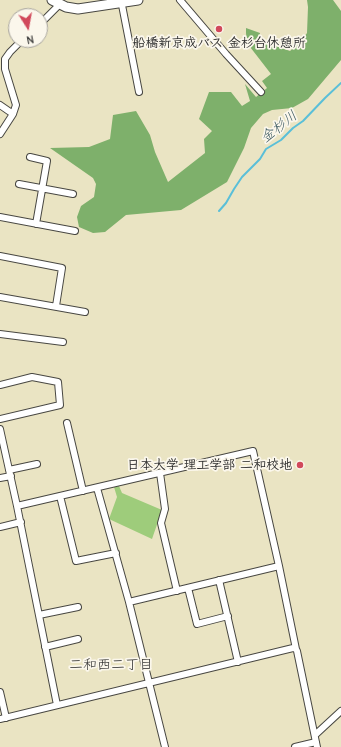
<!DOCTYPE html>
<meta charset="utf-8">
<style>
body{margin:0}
#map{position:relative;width:341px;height:747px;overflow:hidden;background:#eae4c3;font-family:"Comic Neue",sans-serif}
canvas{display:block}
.north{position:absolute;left:8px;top:8px;width:40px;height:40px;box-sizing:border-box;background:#fbf7ec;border:1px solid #a8a59f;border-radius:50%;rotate:169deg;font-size:11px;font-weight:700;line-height:16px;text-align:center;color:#2b2b2b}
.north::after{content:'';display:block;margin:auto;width:14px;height:18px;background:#d1495b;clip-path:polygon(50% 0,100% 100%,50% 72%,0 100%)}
</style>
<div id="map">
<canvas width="341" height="747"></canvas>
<div class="north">N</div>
</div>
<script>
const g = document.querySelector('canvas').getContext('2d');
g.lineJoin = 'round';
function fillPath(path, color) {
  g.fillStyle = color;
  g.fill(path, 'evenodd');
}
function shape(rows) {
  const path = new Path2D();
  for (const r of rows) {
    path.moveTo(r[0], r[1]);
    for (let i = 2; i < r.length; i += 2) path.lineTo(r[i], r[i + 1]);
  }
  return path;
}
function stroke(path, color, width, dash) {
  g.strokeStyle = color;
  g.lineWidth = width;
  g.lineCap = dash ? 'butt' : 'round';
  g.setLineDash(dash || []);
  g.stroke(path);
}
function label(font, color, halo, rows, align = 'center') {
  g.font = font + ' "Comic Neue","Klee One",sans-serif';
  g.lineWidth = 3.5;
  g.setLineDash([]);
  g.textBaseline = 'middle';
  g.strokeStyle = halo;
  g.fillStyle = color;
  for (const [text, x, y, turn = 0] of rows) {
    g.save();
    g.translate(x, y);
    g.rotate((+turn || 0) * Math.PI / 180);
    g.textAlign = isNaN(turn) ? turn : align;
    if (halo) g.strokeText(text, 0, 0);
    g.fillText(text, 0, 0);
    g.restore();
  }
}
const green = shape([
 [119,486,122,493,162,510,152,539,109,519,117,497,114,487]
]);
const forest = shape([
 [307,0,333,0,341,11,341,60,308,99,292,108,272,110,263,114,251,128,244,148,227,182,181,210,126,215,105,232,93,233,79,227,77,217,81,206,94,197,96,184,93,178,50,148,89,147,110,139,113,115,136,111,150,135,155,152,168,182,205,153,204,139,212,131,199,119,209,92,231,92,242,106,250,101,245,84,256,97,267,88,262,81,271,74,247,43,246,33,246,28,260,33,259,40,290,51,302,40,307,33,308,7]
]);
const stream = shape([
 [219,211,226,203,234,189,242,177,260,159,266,149,281,140,293,128,303,121,325,98,341,83]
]);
const street = shape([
 [121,0,139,92],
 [180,0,226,54,261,92],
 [40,24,60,4],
 [0,105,13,114],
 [0,134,13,114,16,105,5,69,5,59,10,52,22,40],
 [30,157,47,161,36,224],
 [19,184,73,194],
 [0,217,75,231],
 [0,256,62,268,56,306],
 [0,297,85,312],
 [0,334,63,342],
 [0,385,32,377,58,382,60,405,0,419],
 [67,423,83,491],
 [0,429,17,506,57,705],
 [9,470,37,464],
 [160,473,165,509,161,523,177,591],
 [0,478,11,476],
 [97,488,129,602,165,747],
 [60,496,76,561,116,553],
 [17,506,253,451,279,566,296,649],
 [0,527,21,522],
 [219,580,238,662],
 [188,588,197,624,228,616],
 [129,602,279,566],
 [39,615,78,607],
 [45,647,78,639],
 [0,692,6,718],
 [0,719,293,648,296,649,297,651,317,747],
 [315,735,341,711],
 [295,747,316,742]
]);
const secondary = shape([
 [52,0,66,7,78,9,138,0]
]);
const markers = [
 [219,29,4,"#d1495b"],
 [300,465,4,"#d1495b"]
];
const poiNames = [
 ["船橋新京成バス 金杉台休憩所",219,43],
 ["日本大学 理工学部 二和校地",292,465,"right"]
];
const waterNames = [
 ["金杉川",279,127,-38]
];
const neighbourhoodNames = [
 ["二和西二丁目",111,665]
];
fillPath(green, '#9ecc7b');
fillPath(forest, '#7eb06b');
stroke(stream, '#5abfd8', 2);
stroke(street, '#484742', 8);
stroke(secondary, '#484742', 11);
stroke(street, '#fff', 6);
stroke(secondary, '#fff', 9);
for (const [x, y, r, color] of markers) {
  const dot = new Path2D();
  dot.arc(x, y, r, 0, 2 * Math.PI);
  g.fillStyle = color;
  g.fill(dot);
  stroke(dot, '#fbf7ec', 1.5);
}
label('bold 13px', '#2b2b2b', '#fbf7ec', poiNames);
label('italic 14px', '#39575f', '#fbf7ec', waterNames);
label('14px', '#2b2b2b', '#fbf7ec', neighbourhoodNames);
</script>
